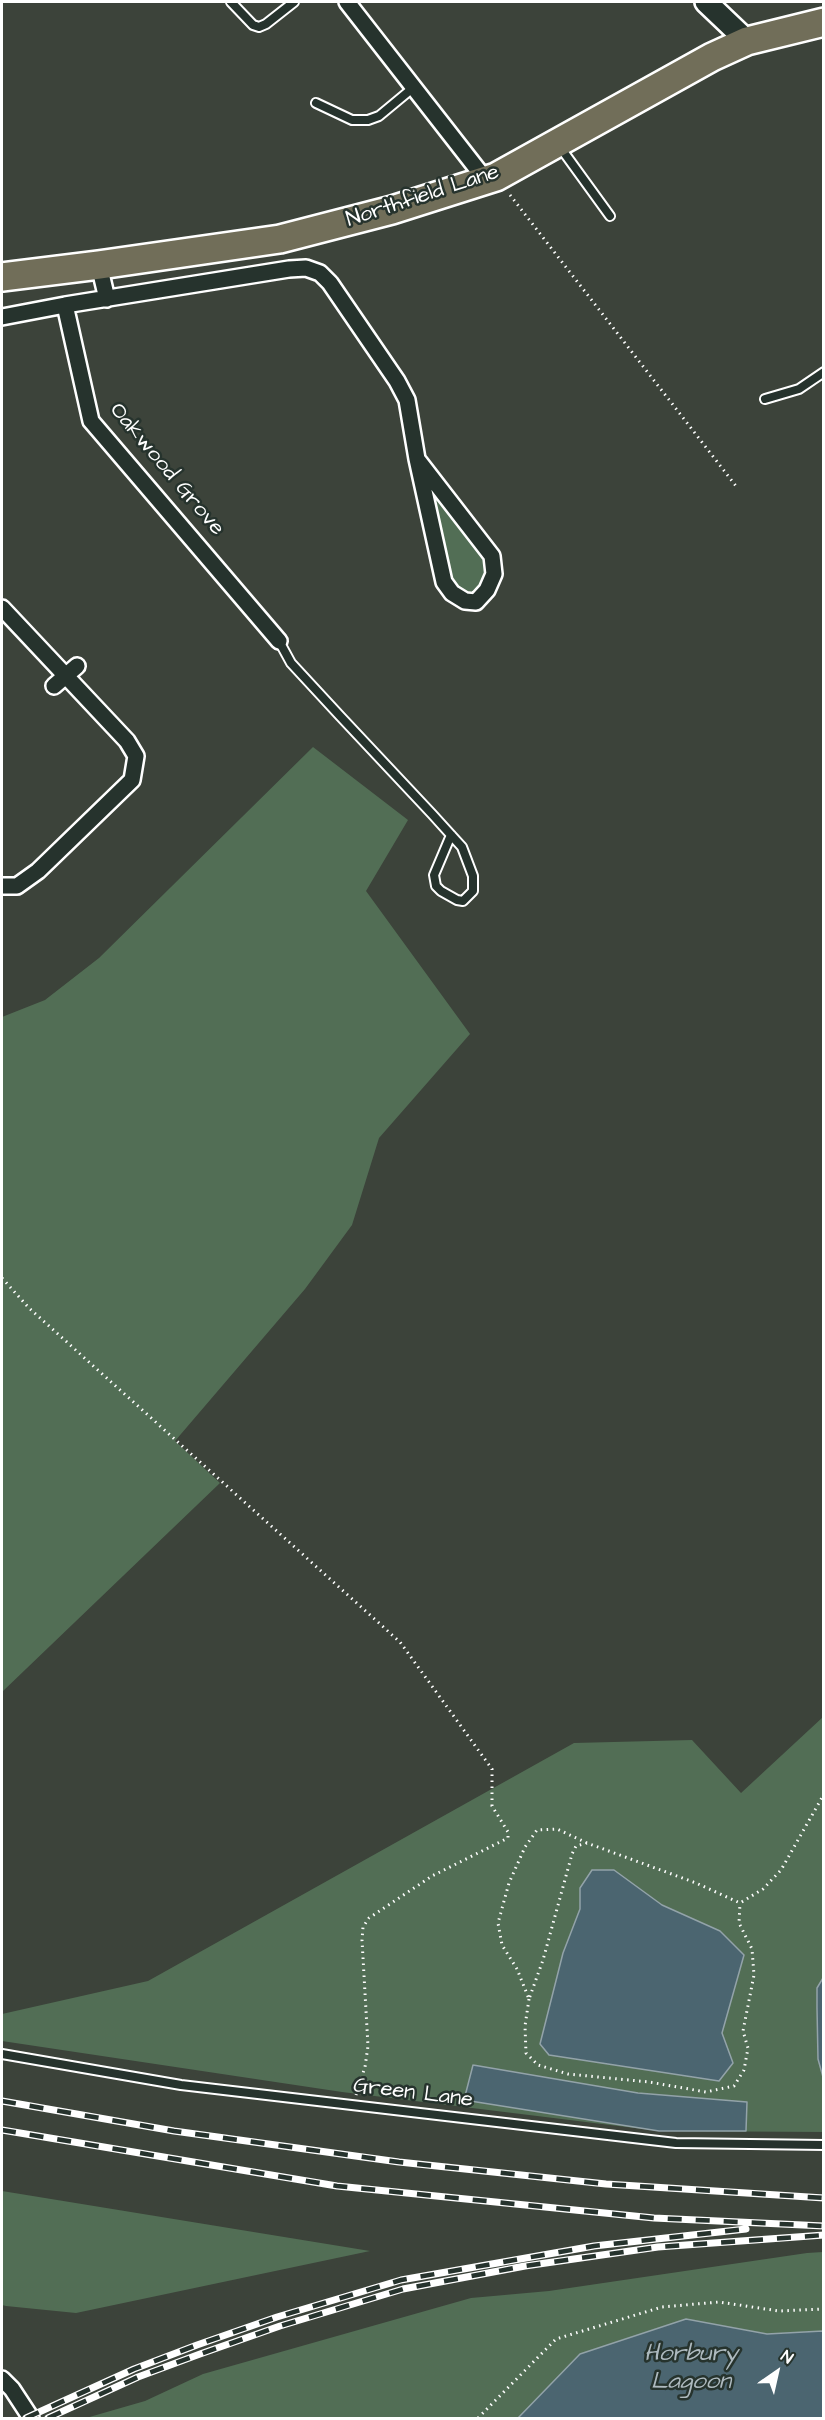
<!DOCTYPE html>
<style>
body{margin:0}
#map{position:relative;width:825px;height:2420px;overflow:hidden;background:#3c433a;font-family:"Architects Daughter",sans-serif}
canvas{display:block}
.frame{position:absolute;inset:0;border:3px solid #fff;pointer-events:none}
.north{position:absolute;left:747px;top:2342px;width:60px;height:60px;-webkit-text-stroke:4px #26332d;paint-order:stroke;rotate:34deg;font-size:16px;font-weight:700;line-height:24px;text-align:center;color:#fff}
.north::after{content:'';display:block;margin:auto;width:21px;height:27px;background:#fff;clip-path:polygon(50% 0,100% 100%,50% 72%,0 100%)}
</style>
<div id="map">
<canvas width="825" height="2420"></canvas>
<div class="frame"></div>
<div class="north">N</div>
</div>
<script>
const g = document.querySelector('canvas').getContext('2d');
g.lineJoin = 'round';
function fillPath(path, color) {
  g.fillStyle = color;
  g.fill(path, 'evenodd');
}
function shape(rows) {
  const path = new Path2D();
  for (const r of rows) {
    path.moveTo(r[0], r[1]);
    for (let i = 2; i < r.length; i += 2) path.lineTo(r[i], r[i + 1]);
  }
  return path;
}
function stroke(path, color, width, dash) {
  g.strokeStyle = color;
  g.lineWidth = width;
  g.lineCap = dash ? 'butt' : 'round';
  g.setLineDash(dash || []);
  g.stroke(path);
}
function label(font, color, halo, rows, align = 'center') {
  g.font = font + ' "Architects Daughter",sans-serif';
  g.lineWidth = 5;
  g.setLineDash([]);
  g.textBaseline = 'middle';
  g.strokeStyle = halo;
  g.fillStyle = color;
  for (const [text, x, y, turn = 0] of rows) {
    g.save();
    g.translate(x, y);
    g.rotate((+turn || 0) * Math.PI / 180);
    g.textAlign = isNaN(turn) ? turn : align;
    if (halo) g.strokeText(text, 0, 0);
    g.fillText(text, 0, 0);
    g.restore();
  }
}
const green = shape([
 [417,459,492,556,494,574,476,602,452,593],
 [313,747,408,820,366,891,470,1034,379,1138,352,1225,305,1289,175,1441,220,1483,2,1692,2,1017,45,1000,99,958],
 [823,1717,823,2132,659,2131,342,2092,2,2041,2,2014,148,1981,574,1743,692,1740,741,1793],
 [2,2191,370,2251,76,2313,6,2306,2,2305],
 [823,2252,823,2331,767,2334,686,2319,580,2354,518,2418,86,2418,145,2401,203,2374,471,2298,549,2291,807,2253]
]);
const water = shape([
 [592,1870,614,1870,662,1905,720,1931,744,1955,722,2033,733,2063,719,2081,549,2055,540,2044,563,1953,580,1909,580,1888,592,1870],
 [823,1978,823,2077,818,2059,817,2008,817,1988,823,1978],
 [473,2065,638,2093,747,2102,746,2131,659,2131,464,2100,473,2065],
 [686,2319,767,2334,823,2331,823,2418,518,2418,580,2354,686,2319]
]);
const path = shape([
 [510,195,736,486],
 [2,1278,29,1308,400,1642,492,1769,492,1806,508,1832,508,1838,432,1876,369,1918,363,1927,362,1940,368,2046,365,2067,356,2095],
 [587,1843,576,1846,572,1854,543,1960,529,1999,517,1969,502,1945,498,1923,509,1883,525,1847,537,1830,557,1829,587,1843,696,1883,740,1903,763,1889,781,1870,824,1794],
 [529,1999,525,2026,526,2053,538,2065,568,2074,649,2082,706,2092,734,2086,744,2070,748,2048,743,2031,754,1975,752,1949,739,1923,740,1903],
 [478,2418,556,2339,662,2307,719,2302,779,2311,824,2309]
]);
const lane = shape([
 [231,2,253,25,259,27,266,24,294,2],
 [316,103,352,120,368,120,379,116,414,87],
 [560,147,610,216],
 [765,399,799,389,824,372],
 [279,641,291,663,340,716,432,814,451,835,462,847,473,876,473,891,463,901,457,900,441,891,436,886,434,875,451,835],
 [2,2054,181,2085,676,2143,824,2145]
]);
const street = shape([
 [347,2,485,179],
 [99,265,107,299],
 [65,305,91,421,279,641],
 [2,317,65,305,289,269,306,268,320,273,330,283,397,381,407,400,417,459,492,556,494,574,487,590,476,602,465,601,452,593,444,582,417,459],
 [2,608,127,741,136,756,132,780,38,871,17,886,2,886],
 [54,686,77,666],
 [2,2379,12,2389,31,2418]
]);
const secondary = shape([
 [706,2,747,41]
]);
const highway = shape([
 [2,277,99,265,280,239,392,210,496,177,712,57,747,41,824,22]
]);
const rail = shape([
 [2,2101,174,2131,399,2162,606,2184,824,2198],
 [2,2130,337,2186,654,2218,824,2226],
 [26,2418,134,2369,197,2345,277,2317,401,2280,594,2246,746,2229],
 [48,2418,138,2377,200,2354,280,2326,403,2289,525,2266,658,2247,824,2235]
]);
const streetNames = [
 ["Northfield Lane",423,197,-18],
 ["Oakwood Grove",166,470,50],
 ["Green Lane",413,2094,7]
];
const waterNames = [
 ["Horbury",691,2355],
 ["Lagoon",691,2383]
];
fillPath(green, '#526e55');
fillPath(water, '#4b6570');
stroke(water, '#93a3a9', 1.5);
stroke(lane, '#fff', 12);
stroke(street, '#fff', 20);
stroke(secondary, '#fff', 26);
stroke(highway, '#fff', 32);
stroke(path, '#fff', 3, [1.5, 4.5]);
stroke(lane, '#26332d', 8);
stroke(street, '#26332d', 15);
stroke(secondary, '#26332d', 21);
stroke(highway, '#716e59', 27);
stroke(rail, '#fff', 7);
stroke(rail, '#26332d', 4.5, [14]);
label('22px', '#fff', '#26332d', streetNames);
label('italic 24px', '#aebabf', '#26332d', waterNames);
</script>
